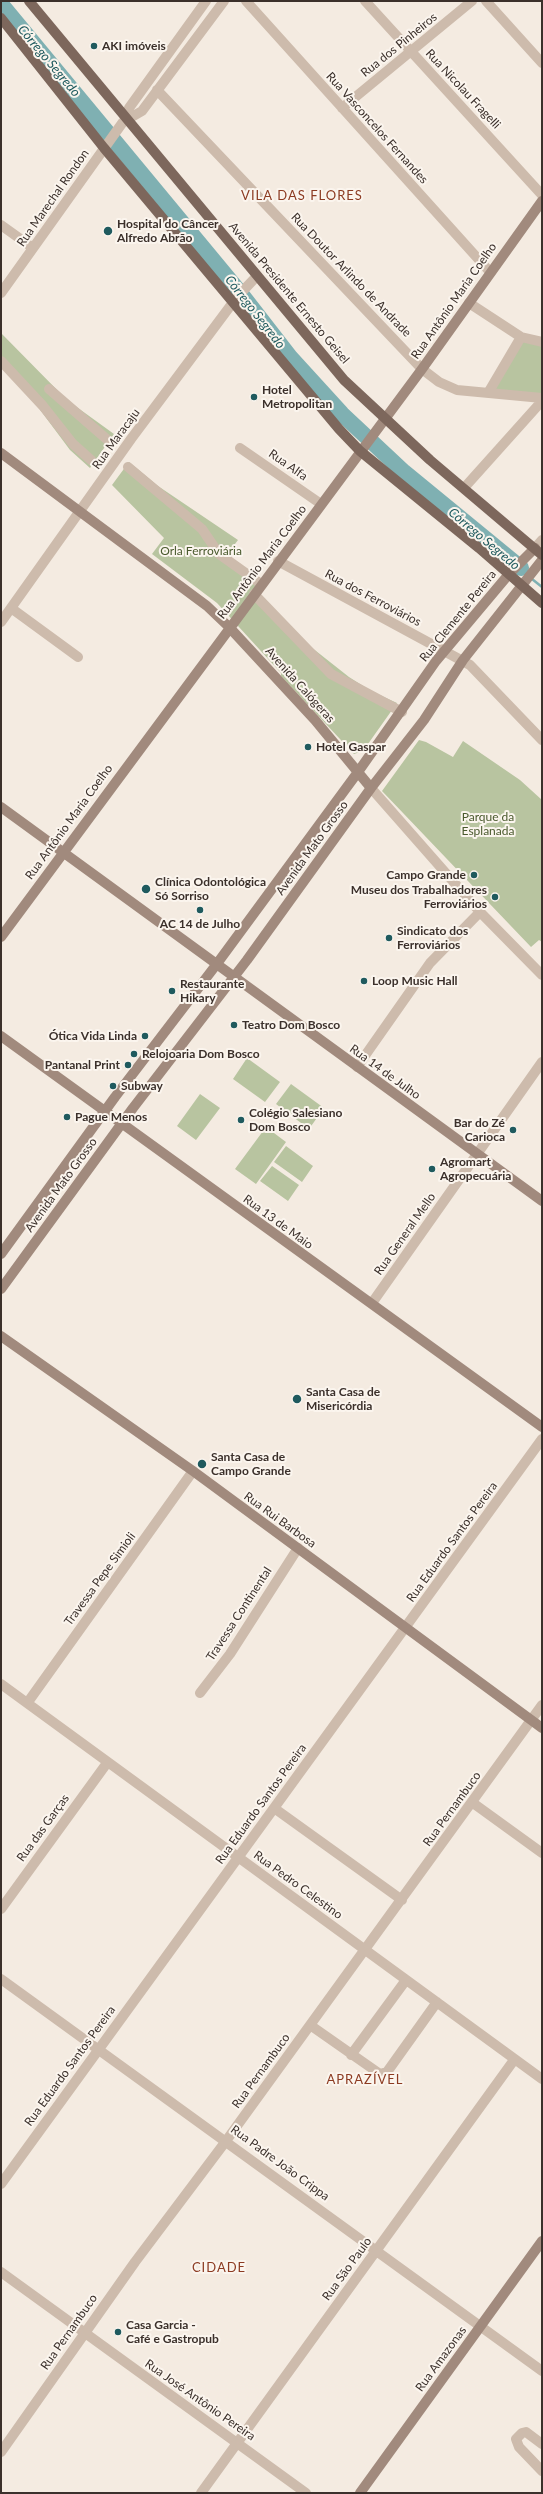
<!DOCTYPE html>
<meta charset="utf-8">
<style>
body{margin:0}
#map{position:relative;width:543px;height:2494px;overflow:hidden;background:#f4ebe1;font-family:Lato,sans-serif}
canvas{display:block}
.frame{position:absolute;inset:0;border:2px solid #3b302b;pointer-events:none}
</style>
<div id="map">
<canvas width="543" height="2494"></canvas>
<div class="frame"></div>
</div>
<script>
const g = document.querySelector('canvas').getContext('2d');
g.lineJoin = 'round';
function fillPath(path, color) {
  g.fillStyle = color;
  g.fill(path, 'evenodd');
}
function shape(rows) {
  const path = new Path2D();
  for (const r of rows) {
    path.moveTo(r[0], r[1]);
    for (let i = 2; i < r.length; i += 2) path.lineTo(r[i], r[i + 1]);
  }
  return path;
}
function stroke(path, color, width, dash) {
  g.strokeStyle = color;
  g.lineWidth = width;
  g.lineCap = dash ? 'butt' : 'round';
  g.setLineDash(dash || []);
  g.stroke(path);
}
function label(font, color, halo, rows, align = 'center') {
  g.font = font + ' Lato,sans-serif';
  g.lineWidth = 4;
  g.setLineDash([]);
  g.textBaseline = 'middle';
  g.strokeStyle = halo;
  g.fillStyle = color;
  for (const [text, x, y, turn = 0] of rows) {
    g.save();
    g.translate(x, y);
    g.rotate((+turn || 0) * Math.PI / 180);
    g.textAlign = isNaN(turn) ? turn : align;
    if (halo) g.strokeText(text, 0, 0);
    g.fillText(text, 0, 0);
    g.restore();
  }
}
const green = shape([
 [1,333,67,400,114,434,90,468,70,450,35,403,1,367],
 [521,337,542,342,542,398,488,393],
 [129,462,158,486,238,540,232,548,232,559,250,573,266,606,297,636,349,677,371,691,397,703,363,751,354,754,281,676,281,673,217,603,152,554,164,538,112,485],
 [419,740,426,742,453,757,463,741,520,780,542,800,542,942,539,940,531,947,382,791],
 [247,1058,280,1082,265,1102,233,1079],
 [291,1084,324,1108,309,1129,276,1104],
 [200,1094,220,1108,196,1140,177,1126],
 [266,1127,286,1142,256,1184,235,1169],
 [286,1146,313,1166,302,1182,274,1162],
 [272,1166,299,1185,288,1201,260,1181]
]);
const stream = shape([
 [521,568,528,575],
 [532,579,542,587]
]);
const river = shape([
 [1,4,238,290,290,357,342,414,404,472,521,568]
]);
const street = shape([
 [246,1,490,272],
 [365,1,542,195],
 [486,1,542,63],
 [157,90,422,369,439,382,457,390,542,398],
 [342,108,472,1],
 [126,118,129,108,206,1],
 [1,225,33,248],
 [1,293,123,122,142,111,224,1],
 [469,303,521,337,542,342],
 [1,361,43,406,73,444,91,460],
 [49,389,110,442],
 [488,393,521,337],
 [240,448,321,504],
 [128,467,202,529,219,554,261,584],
 [464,488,542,401],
 [535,548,542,540],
 [278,561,470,665,542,740],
 [254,594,331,674,402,712],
 [11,608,78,657],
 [1,622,131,439,237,297,257,276],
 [371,788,480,912,542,975],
 [357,1067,430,963,480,912],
 [372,1303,542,1062],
 [1,1684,542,2079],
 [200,1693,230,1654,298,1548],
 [28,1702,193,1471],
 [473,1803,542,1853],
 [274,1808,402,1900],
 [1,1909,107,1763],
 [1,1979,542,2371],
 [310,2025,380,2074,387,2072,437,2002],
 [351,2055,406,1980],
 [1,2184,542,1439],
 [1,2272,306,2493],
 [542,2444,526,2432,522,2433,516,2439,519,2447,542,2471],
 [1,2452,135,2262,226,2141,542,1705],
 [201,2493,514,2060]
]);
const secondary = shape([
 [1,453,207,606,229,627,315,720,371,788],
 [1,807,542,1201],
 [1,937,422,369,542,201],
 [1,1036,542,1427],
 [1,1254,115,1097,216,965,358,772,436,661,509,574,535,548],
 [1,1289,133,1108,247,960,371,788,424,720,463,660,542,560],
 [1,1336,193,1471,542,1728],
 [360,2493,542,2241]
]);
const primary = shape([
 [29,1,344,380,430,460,542,555],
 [1,18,104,148,339,429,360,451,479,548,542,603]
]);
const markers = [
 [94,46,4,"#1f5a5e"],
 [108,231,5,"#1f5a5e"],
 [254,397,4,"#1f5a5e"],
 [308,747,4,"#1f5a5e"],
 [474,875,4,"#1f5a5e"],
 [146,889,5,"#1f5a5e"],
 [495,897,4,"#1f5a5e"],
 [200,910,4,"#1f5a5e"],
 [389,938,4,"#1f5a5e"],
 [364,981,4,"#1f5a5e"],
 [172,991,4,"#1f5a5e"],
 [234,1025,4,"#1f5a5e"],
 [145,1036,4,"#1f5a5e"],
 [134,1054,4,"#1f5a5e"],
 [128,1065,4,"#1f5a5e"],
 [113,1086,4,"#1f5a5e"],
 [67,1117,4,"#1f5a5e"],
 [241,1120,4,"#1f5a5e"],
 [513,1130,4,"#1f5a5e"],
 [432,1169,4,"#1f5a5e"],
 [297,1399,5,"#1f5a5e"],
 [202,1464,5,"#1f5a5e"],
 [118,2332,4,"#1f5a5e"]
];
const streetNames = [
 ["Rua dos Pinheiros",399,45,-39],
 ["Rua Nicolau Fragelli",463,89,47],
 ["Rua Vasconcelos Fernandes",377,128,48],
 ["Rua Marechal Rondon",53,198,-55],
 ["Rua Doutor Arlindo de Andrade",351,275,46],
 ["Avenida Presidente Ernesto Geisel",289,293,50],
 ["Rua Antônio Maria Coelho",454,301,-55],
 ["Rua Maracaju",116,439,-54],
 ["Rua Alfa",288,465,35],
 ["Rua Antônio Maria Coelho",262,562,-53],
 ["Rua dos Ferroviários",373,598,28],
 ["Rua Clemente Pereira",458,616,-51],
 ["Avenida Calógeras",300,685,48],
 ["Rua Antônio Maria Coelho",69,822,-54],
 ["Avenida Mato Grosso",312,848,-54],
 ["Rua 14 de Julho",385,1072,36],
 ["Avenida Mato Grosso",61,1185,-54],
 ["Rua 13 de Maio",278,1222,36],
 ["Rua General Mello",405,1234,-55],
 ["Rua Rui Barbosa",280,1520,36],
 ["Rua Eduardo Santos Pereira",452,1542,-54],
 ["Travessa Pepe Simioli",100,1579,-54],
 ["Travessa Continental",239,1614,-57],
 ["Rua Eduardo Santos Pereira",261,1804,-54],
 ["Rua Pernambuco",452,1809,-54],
 ["Rua das Garças",43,1828,-54],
 ["Rua Pedro Celestino",298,1885,36],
 ["Rua Eduardo Santos Pereira",70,2066,-54],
 ["Rua Pernambuco",261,2071,-54],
 ["Rua Padre João Crippa",280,2163,36],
 ["Rua São Paulo",347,2269,-54],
 ["Rua Pernambuco",69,2332,-55],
 ["Rua Amazonas",441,2359,-54],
 ["Rua José Antônio Pereira",200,2400,35]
];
const poiNames = [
 ["AKI imóveis",102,46],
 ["Hospital do Câncer",117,224],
 ["Alfredo Abrão",117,238],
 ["Hotel",262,390],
 ["Metropolitan",262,404],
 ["Hotel Gaspar",316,747],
 ["Campo Grande",466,875,"right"],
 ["Clínica Odontológica",155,882],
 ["Só Sorriso",155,896],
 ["Museu dos Trabalhadores",487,890,"right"],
 ["Ferroviários",487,904,"right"],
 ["AC 14 de Julho",200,924,"center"],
 ["Sindicato dos",397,931],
 ["Ferroviários",397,945],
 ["Loop Music Hall",372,981],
 ["Restaurante",180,984],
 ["Hikary",180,998],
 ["Teatro Dom Bosco",242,1025],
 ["Ótica Vida Linda",137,1036,"right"],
 ["Relojoaria Dom Bosco",142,1054],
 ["Pantanal Print",120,1065,"right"],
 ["Subway",121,1086],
 ["Colégio Salesiano",249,1113],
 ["Dom Bosco",249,1127],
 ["Pague Menos",75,1117],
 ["Bar do Zé",505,1123,"right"],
 ["Carioca",505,1137,"right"],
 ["Agromart",440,1162],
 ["Agropecuária",440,1176],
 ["Santa Casa de",306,1392],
 ["Misericórdia",306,1406],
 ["Santa Casa de",211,1457],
 ["Campo Grande",211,1471],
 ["Casa Garcia -",126,2325],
 ["Café e Gastropub",126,2339]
];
const parkNames = [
 ["Orla Ferroviária",201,551],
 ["Parque da",488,817],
 ["Esplanada",488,831]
];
const waterNames = [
 ["Córrego Segredo",49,61,50],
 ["Córrego Segredo",255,312,52],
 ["Córrego Segredo",484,539,40]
];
const neighbourhoodNames = [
 ["VILA DAS FLORES",302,196],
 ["APRAZÍVEL",365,2080],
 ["CIDADE",219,2268]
];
fillPath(green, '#b8c4a0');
stroke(stream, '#7fb0b2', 2.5);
stroke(river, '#7fb0b2', 16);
stroke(street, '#cdbbac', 10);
stroke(secondary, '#a18a7d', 10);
stroke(primary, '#7d675c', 10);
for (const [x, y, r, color] of markers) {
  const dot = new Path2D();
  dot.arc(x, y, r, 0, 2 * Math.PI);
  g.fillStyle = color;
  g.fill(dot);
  stroke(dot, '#fbf5ee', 1.5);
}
label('12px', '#3b302b', '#fbf5ee', streetNames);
label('bold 12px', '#3b302b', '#fbf5ee', poiNames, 'left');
label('12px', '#4a5a2e', '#fbf5ee', parkNames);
label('italic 13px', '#1f5a5e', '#fbf5ee', waterNames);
g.letterSpacing = '1px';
label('13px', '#8c3b22', '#fbf5ee', neighbourhoodNames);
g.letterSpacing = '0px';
</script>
